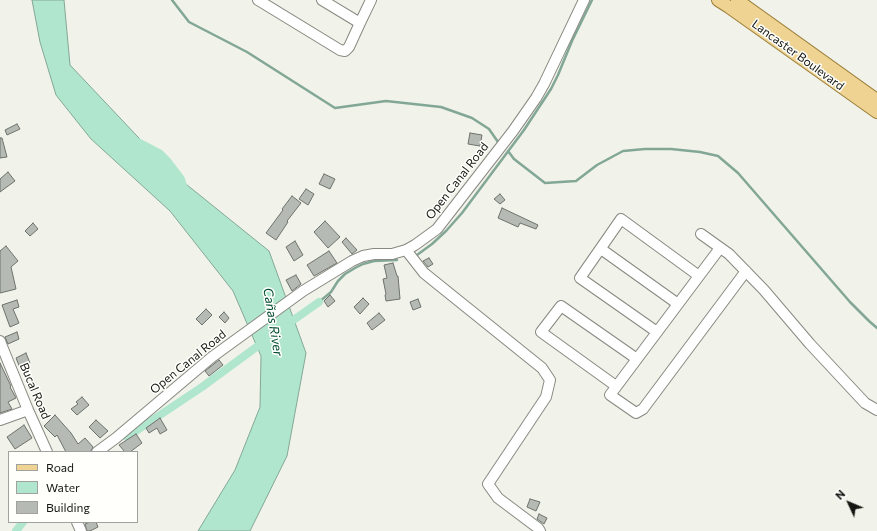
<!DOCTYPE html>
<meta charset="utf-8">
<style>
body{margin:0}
#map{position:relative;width:877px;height:531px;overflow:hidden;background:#f1f2e9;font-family:Commissioner,sans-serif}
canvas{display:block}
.legend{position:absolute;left:8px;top:451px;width:130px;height:72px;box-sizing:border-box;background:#fffffb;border:1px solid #a1a19e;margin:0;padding:5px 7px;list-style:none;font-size:12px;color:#151512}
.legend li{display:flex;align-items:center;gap:8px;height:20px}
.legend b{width:20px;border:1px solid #a1a19e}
.north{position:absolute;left:829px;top:483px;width:40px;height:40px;-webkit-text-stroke:3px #fffffb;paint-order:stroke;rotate:314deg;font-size:11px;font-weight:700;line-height:16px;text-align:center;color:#151512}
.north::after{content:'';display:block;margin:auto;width:14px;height:18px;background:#151512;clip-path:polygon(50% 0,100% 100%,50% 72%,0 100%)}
</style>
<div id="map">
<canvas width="877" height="531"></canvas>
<ul class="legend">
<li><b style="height:5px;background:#eed393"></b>Road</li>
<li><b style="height:11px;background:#b1e6ce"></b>Water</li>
<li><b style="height:11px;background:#b5bbb4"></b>Building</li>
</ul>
<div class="north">N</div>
</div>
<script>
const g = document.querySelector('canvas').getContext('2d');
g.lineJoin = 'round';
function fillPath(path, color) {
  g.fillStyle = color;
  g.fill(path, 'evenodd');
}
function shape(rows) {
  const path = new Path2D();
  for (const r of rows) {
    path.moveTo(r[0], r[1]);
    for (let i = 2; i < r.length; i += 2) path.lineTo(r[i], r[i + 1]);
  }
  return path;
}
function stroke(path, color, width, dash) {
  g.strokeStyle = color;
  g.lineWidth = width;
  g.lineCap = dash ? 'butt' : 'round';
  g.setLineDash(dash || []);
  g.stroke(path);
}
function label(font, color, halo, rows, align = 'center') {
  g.font = font + ' Commissioner,sans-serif';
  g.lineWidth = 3;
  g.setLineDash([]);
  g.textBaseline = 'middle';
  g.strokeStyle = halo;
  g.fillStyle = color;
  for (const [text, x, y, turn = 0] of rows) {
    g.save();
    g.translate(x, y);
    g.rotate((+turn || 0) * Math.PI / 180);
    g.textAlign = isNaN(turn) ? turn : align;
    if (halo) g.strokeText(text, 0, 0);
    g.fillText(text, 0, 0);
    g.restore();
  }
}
const water = shape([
 [32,0,64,0,70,65,171,172,269,251,306,353,287,456,250,531,198,531,235,470,260,407,261,356,233,291,170,211,91,139,56,95,40,42,32,0]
]);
const stream = shape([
 [172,0,189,22,247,52,335,108,386,101,441,107,472,118,489,129,498,142],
 [508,151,514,159,545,183,576,181,597,165,623,151,645,149,671,149,700,152,718,156,738,173,850,302,869,321,877,328],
 [417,255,432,244,446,231,462,213,524,130,551,89,558,75,572,41,592,0],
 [319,302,331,292,338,281,345,274,355,268,363,264,374,261,397,260]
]);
const canal = shape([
 [285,326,319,302],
 [127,437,202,387,266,340],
 [16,531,23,522]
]);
const river = shape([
 [137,145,158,156,165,163,178,180,182,192]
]);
const building = shape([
 [17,124,20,129,7,135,5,130,17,124],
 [470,133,482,135,480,146,468,144,470,133],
 [0,138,2,138,7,157,0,158,0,138],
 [8,172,15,181,0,192,0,179,8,172],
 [324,174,335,179,330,189,319,184,324,174],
 [306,189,314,194,308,205,299,199,306,189],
 [500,194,505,200,500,204,494,199,500,194],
 [292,196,301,203,287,221,288,222,276,240,266,233,283,210,282,209,292,196],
 [502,208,538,225,536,229,520,223,518,227,498,218,502,208],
 [325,221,340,237,328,248,314,232,325,221],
 [33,223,38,229,30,236,25,231,33,223],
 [346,238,357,250,352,254,342,242,346,238],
 [295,241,303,255,294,261,286,247,295,241],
 [6,246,18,261,11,267,16,289,0,293,0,251,6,246],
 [329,251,337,263,314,276,307,265,329,251],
 [429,258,433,264,428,267,423,261,429,258],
 [393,263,397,276,398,276,400,299,386,301,385,295,386,294,383,279,387,278,384,265,393,263],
 [296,275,301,284,292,291,286,280,296,275],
 [330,295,335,301,328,307,324,301,330,295],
 [363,298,369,304,360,314,354,307,363,298],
 [418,299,421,307,413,310,410,302,418,299],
 [17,300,19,307,13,309,19,323,10,327,2,305,17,300],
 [206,309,212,315,202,325,196,319,206,309],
 [224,312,229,318,225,323,219,317,224,312],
 [379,313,385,320,372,330,367,323,379,313],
 [17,332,19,339,8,344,5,337,17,332],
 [26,353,30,363,20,368,16,358,26,353],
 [219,360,223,365,209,376,205,371,219,360],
 [0,363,10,384,11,386,10,387,16,398,8,402,12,409,0,413,0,363],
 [82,397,89,405,77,415,71,409,78,404,76,402,82,397],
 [55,415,71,433,78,444,85,438,93,447,91,451,90,452,66,452,57,435,55,437,44,426,55,415],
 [160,418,167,430,160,434,157,428,149,433,146,428,160,418],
 [96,420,108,431,100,438,89,427,96,420],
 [24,425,32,438,15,449,7,437,24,425],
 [136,434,142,443,130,452,125,452,119,445,136,434],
 [530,499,540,502,536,511,527,507,530,499],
 [539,514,547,518,544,524,537,519,539,514],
 [90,522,96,522,98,527,90,531,87,531,85,524,90,522]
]);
const minor = shape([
 [258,0,340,50,345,51,349,47,360,23,371,0],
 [322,0,360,23],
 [701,234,729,254,764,290,810,344,865,403,877,410],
 [720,248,610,395,636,413,643,409,746,271],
 [601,249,678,304],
 [406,250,424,273,542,368,550,380,546,397,488,484,498,498,538,528,540,531],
 [657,332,580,278,621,219,699,276],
 [0,341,3,349,28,410,47,452],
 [616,386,541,332,561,306,637,359],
 [0,420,28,410],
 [97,452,116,438,212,357,303,291,352,261,363,256,374,254,392,254,406,250,415,245,437,229,513,131,536,98,544,84,584,0],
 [77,522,81,531]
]);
const major = shape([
 [718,0,729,7,877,112],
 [737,0,877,100]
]);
const streetNames = [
 ["Lancaster Boulevard",798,55,36],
 ["Open Canal Road",457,181,-52],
 ["Open Canal Road",188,362,-39],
 ["Bucal Road",35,391,67]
];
const waterNames = [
 ["Cañas River",273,322,81]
];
fillPath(water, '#b1e6ce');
stroke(water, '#82a796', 1);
stroke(stream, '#82a796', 2.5);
stroke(canal, '#b1e6ce', 8);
stroke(river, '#b1e6ce', 14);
fillPath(building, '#b5bbb4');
stroke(building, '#6d726c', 1);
stroke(minor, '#888981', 12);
stroke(major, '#9b7e37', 14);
stroke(minor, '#fff', 10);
stroke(major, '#eed393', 12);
label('12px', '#151512', '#fffffb', streetNames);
label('italic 13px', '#034b35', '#fffffb', waterNames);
</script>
